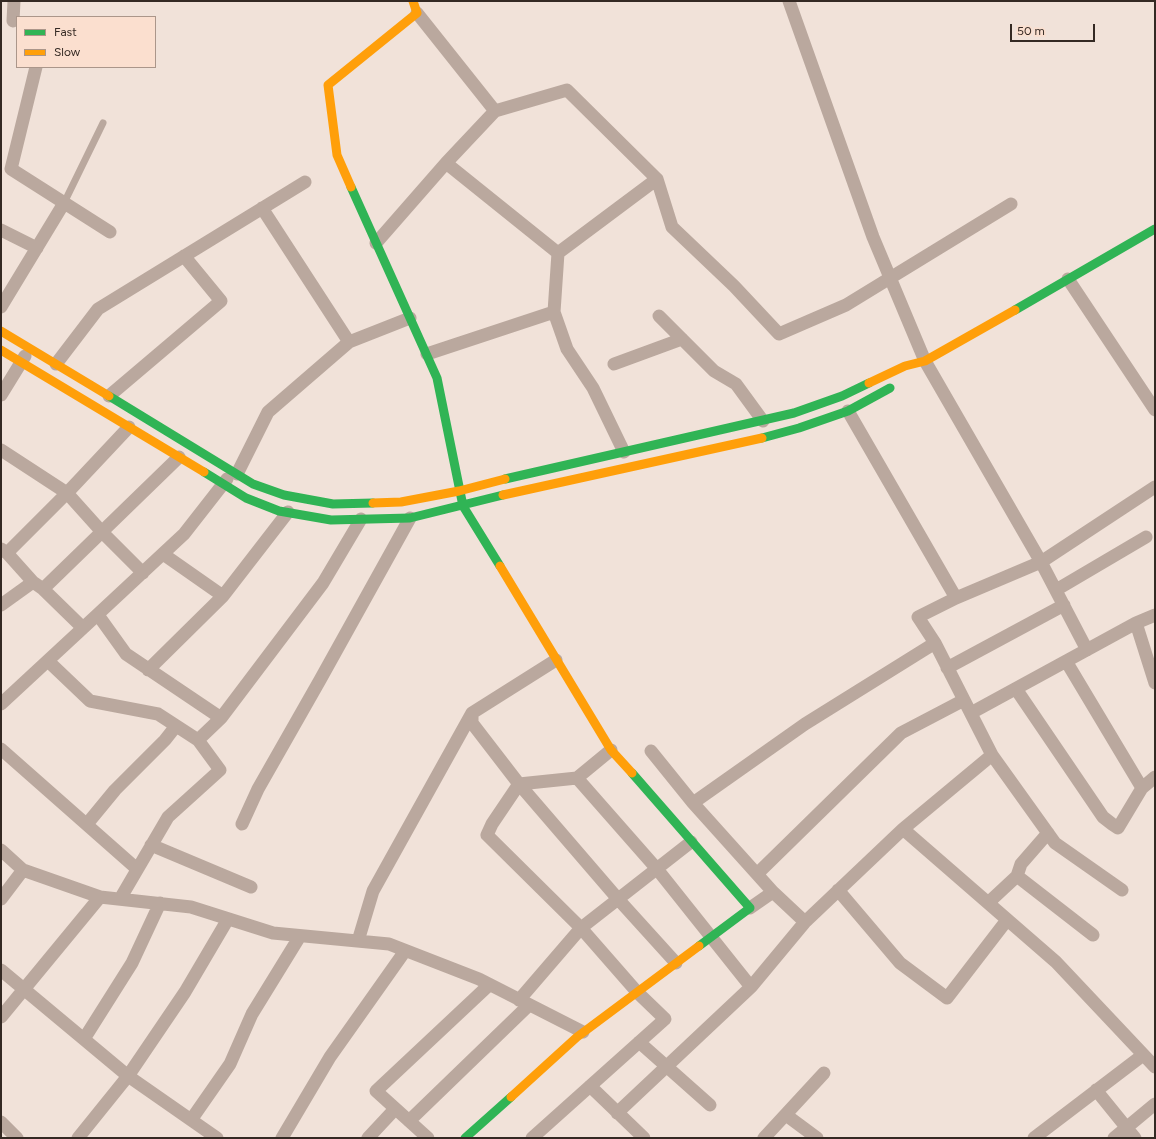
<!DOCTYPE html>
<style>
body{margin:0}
#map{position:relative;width:1156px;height:1139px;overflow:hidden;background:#f1e2d9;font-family:Figtree,sans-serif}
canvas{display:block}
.frame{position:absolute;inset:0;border:2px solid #342923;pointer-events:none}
.legend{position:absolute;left:16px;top:16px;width:140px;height:52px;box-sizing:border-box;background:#fbdfcf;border:1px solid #ab968a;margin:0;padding:5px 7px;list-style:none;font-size:12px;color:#342923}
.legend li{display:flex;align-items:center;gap:8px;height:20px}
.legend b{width:20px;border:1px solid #ab968a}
.scale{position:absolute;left:1010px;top:24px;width:85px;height:18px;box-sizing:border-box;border:2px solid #342923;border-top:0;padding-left:5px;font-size:12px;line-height:14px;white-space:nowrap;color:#342923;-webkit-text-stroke:3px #fbdfcf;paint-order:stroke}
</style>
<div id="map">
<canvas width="1156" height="1139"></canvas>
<div class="frame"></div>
<ul class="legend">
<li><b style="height:5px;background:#30b455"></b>Fast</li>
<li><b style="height:5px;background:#ff9f0a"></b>Slow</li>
</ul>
<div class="scale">50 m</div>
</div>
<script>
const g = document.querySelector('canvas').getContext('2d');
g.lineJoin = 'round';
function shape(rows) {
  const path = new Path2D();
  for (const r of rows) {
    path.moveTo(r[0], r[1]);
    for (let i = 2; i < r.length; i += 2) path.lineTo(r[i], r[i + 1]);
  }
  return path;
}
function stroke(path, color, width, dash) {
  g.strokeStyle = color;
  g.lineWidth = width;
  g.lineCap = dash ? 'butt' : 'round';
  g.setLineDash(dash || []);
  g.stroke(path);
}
const lane = shape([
 [64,203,103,123]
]);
const street = shape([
 [789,1,873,237,925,361,1041,562,1087,650],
 [13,21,14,1],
 [36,67,11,169,110,232],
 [495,111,567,90,657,179],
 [446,163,558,253,554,312],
 [1,230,37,248],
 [376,243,446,163,495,111,417,13],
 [558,253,657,179,672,227,734,286,779,334,846,305,1011,204],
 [1068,279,1155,410],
 [1,307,64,203],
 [659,316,714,371,736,384,763,421],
 [349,342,410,318],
 [427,354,554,312,567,349,593,388,624,452],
 [56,364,98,309,305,182],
 [614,364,682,339],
 [1,395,25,356],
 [109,396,221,301,184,256],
 [848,411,956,598,918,617,935,643,992,755,903,829,1056,962,1155,1067],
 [1,450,67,493,129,427],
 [237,474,268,412,349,342,262,208],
 [1,549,7,553,33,582,43,589,179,457],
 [7,553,67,493,102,532,143,573],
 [163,554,223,596],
 [1056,590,1146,537],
 [956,598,1041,562,1155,487],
 [1,605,33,582],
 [98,615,126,654,221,718,323,583,361,519],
 [1136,623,1155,683],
 [83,628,184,534,227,479],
 [48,661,90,701,158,714,198,740],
 [1066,661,1142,788],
 [947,668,1064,605],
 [148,670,223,596,288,512],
 [1016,689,1103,817,1112,824,1118,828,1142,788,1155,777],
 [1,704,83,628,43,589],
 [472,713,472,723,519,784,618,899,676,963],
 [971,713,1136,623,1155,615],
 [1,749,137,869],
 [651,751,693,803,805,724,935,643],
 [992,755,1055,843,1122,890],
 [577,778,657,869,751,987,617,1113],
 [519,784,492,824,487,835,581,928,637,992,665,1019,532,1138],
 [519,784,577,778,611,750],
 [693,803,773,892],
 [87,824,115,790,165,740,176,726],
 [242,824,258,789,320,680,410,518],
 [151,845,251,887],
 [1,850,23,870,100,897,191,907,273,933,389,944,479,979,583,1032],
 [757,874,901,733,964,700],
 [1017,876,1093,935],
 [838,890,900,963,947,998,1007,920],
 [1,899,23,870],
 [120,899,168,817,220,770,198,740,221,718],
 [988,903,1017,876,1021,864,1048,833],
 [750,908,773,892,805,922,903,829],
 [358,941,373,891,472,713,556,660],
 [1,970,128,1076,217,1138],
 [751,987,805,922],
 [519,1000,581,928,691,842],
 [1,1017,100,897],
 [84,1039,132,963,160,903],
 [639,1042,710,1105],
 [590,1086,644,1138],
 [1096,1090,1135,1138],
 [786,1115,817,1138],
 [191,1120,230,1064,252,1014,300,936],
 [409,1121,529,1005],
 [1,1122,17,1138],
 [78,1138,128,1076,185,992,228,919],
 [282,1138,330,1057,405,951],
 [368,1138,395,1109],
 [428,1138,376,1091,489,985],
 [764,1138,824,1073],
 [1034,1138,1143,1055],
 [1114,1138,1155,1104]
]);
const fast = shape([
 [351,187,437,378,463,506,500,566],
 [1015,310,1155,229],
 [109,396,253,484,284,495,333,504,373,503],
 [762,438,799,428,848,411,890,388],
 [204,472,246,498,279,511,331,520,410,518,503,495],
 [505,479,794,413,842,396,869,383],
 [632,773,750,908,699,946],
 [465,1138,511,1097]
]);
const slow = shape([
 [351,187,337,155,328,85,417,13,413,1],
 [1,331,109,396],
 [1,350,204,472],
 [869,383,905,366,925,361,1015,310],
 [503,495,762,438],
 [373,503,401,502,459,491,505,479],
 [500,566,611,750,632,773],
 [511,1097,577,1037,699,946]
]);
stroke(lane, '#baa89e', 7);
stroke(street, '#baa89e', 13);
stroke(fast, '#30b455', 9);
stroke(slow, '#ff9f0a', 9);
</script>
